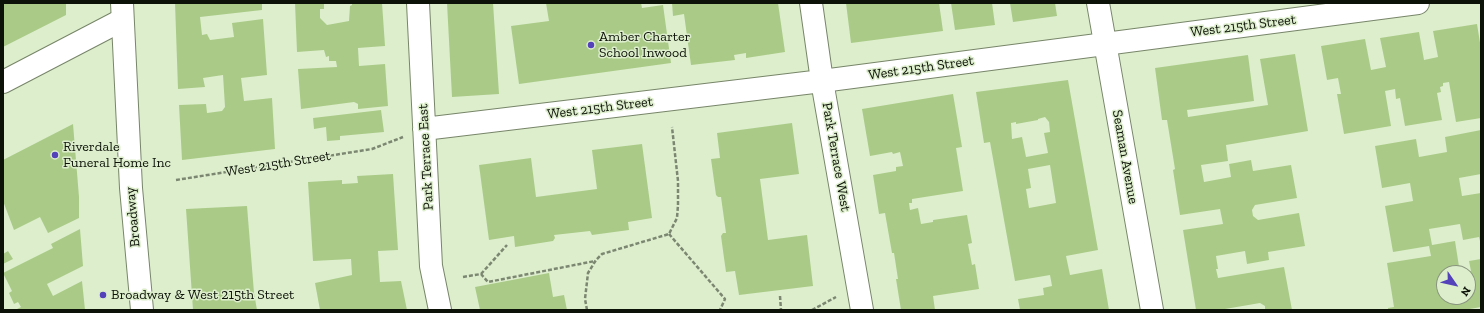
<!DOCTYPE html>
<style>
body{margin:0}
#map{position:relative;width:1484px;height:313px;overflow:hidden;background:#ddeecd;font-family:"Zilla Slab",serif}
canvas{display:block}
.frame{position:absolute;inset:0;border:4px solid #0d1208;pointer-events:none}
.north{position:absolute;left:1436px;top:265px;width:40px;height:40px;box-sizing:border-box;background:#ddeecd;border:1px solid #8a967e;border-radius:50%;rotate:124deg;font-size:11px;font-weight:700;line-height:16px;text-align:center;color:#0d1208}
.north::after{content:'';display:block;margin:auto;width:14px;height:18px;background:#5342b9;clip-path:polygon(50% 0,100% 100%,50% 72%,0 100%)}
</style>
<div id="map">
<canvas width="1484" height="313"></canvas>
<div class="frame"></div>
<div class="north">N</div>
</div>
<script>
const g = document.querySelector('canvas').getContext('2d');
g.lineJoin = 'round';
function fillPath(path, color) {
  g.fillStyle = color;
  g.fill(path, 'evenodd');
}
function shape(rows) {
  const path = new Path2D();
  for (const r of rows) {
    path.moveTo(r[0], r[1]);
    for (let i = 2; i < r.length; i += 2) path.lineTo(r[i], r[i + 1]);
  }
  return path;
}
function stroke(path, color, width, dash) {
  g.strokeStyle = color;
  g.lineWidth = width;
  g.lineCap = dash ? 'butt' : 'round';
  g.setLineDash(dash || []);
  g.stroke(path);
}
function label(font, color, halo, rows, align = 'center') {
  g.font = font + ' "Zilla Slab",serif';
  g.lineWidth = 3;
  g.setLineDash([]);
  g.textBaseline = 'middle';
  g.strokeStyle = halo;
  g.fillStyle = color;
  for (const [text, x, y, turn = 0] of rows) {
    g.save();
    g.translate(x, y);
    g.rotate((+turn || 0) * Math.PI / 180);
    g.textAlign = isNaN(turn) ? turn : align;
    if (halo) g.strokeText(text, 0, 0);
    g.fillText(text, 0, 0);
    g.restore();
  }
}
const building = shape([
 [3,3,66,3,66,15,3,47],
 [175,3,262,3,262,10,200,17,202,35,207,34,210,40,234,37,232,23,263,19,267,75,241,78,244,101,272,98,275,149,182,160,179,105,206,104,207,113,222,111,225,107,223,75,203,78,205,87,178,89],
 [295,3,324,3,324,9,320,9,320,18,327,25,349,21,350,6,352,5,352,3,382,3,385,46,358,48,359,66,385,64,388,106,358,109,358,104,354,102,301,109,298,69,337,67,336,61,329,61,329,56,326,57,324,50,297,52],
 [447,3,493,3,499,94,452,97],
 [546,3,641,3,642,8,663,5,671,63,519,84,511,26,549,21],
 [672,3,717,3,717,4,725,3,778,3,785,52,746,58,746,53,734,55,735,60,691,65,684,14,673,16],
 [846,3,939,3,943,31,851,43],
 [951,3,992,3,995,25,955,30],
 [1010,3,1055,3,1057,16,1013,22],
 [1477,24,1481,49,1481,118,1456,122,1449,82,1443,83,1443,86,1440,87,1441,92,1437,93,1442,120,1405,126,1400,98,1396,99,1395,89,1385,91,1391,126,1344,134,1337,94,1341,94,1338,78,1327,80,1321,46,1365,39,1371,70,1386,67,1380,38,1419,32,1424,60,1438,57,1433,31],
 [1295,54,1308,131,1226,145,1228,161,1201,165,1204,182,1231,177,1229,164,1251,160,1253,171,1291,165,1297,198,1255,205,1252,210,1253,216,1258,220,1299,213,1305,246,1268,252,1269,260,1247,264,1245,251,1216,256,1218,269,1216,269,1218,278,1284,267,1292,310,1265,310,1265,306,1260,303,1225,309,1224,310,1196,310,1183,230,1223,224,1220,209,1180,215,1173,170,1175,169,1167,120,1162,120,1155,68,1248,55,1254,101,1187,110,1188,117,1268,105,1260,59],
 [1068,80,1098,250,1066,256,1070,275,1102,269,1109,310,1020,310,1018,299,1044,295,1043,288,1052,286,1050,275,1015,281,990,142,984,143,976,92],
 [1045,117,1049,122,1050,132,1044,133,1048,153,1026,157,1022,137,1012,139,1011,123,1016,122,1016,124,1038,120,1038,119],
 [1050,165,1056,203,1029,208,1026,189,1031,188,1028,169],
 [953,94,962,147,956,148,963,191,912,199,912,203,909,203,910,210,918,208,921,224,933,222,933,220,967,215,972,243,968,244,972,265,975,264,979,289,933,296,935,310,901,310,896,279,898,279,894,253,892,253,885,213,879,214,873,175,896,171,896,167,903,166,900,152,893,154,892,152,870,156,862,109],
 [381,110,384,132,340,136,340,140,327,141,326,127,314,129,313,118],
 [792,123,799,174,760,179,768,240,807,235,813,286,739,295,735,271,726,272,724,258,721,236,723,233,726,233,721,197,718,197,716,195,711,159,720,158,717,133],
 [73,124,79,197,79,218,48,233,40,217,14,230,3,201,3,160],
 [1481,130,1481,174,1459,178,1462,196,1481,193,1481,245,1479,237,1463,240,1460,224,1429,229,1432,245,1455,241,1460,273,1444,273,1444,297,1468,297,1468,273,1461,272,1471,271,1469,261,1481,259,1481,307,1464,310,1388,310,1388,308,1394,307,1387,263,1431,256,1429,246,1393,252,1385,206,1413,201,1410,183,1382,188,1375,146,1416,139,1419,157,1447,152,1445,137],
 [642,144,652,218,628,222,629,230,592,235,590,231,554,235,555,238,553,241,515,247,514,236,489,240,479,165,531,158,536,197,597,189,592,150],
 [393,174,398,250,378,251,380,282,401,281,407,310,320,310,315,283,352,275,351,259,313,261,308,182,342,180,342,184,358,183,357,176],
 [247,206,254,293,257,310,193,310,186,209],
 [80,229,83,266,47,284,53,296,82,281,85,310,15,310,21,307,18,302,14,304,9,293,12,291,3,273,53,248,51,244],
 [8,251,13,259,3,264,3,254],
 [549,273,553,297,564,295,567,310,480,310,475,287]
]);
const path = shape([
 [176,180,372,149,403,137],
 [669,234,725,299,720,310],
 [481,274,507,245],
 [463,277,481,274,488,282,595,261],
 [780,296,781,310],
 [587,310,585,299,588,273,596,260,602,254,669,234,677,218,678,205,678,181,672,127],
 [812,310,836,297]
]);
const street = shape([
 [418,3,431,266,440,310],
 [811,3,822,81,862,310],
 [3,82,122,20],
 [424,129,822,81,1418,3]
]);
const secondary = shape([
 [1098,3,1152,310]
]);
const primary = shape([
 [122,3,131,188,142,310]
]);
const markers = [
 [591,45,4,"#5342b9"],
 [55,155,4,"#5342b9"],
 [103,295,4,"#5342b9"]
];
const streetNames = [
 ["West 215th Street",1243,26,-7],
 ["West 215th Street",921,68,-8],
 ["West 215th Street",600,108,-7],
 ["Park Terrace East",426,157,-93],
 ["Park Terrace West",836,157,80],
 ["Seaman Avenue",1125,157,80],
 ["West 215th Street",278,164,-9],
 ["Broadway",133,217,-95]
];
const poiNames = [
 ["Amber Charter",599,37],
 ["School Inwood",599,53],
 ["Riverdale",63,147],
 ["Funeral Home Inc",63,163],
 ["Broadway & West 215th Street",111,295]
];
fillPath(building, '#aacb87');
stroke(street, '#778568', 24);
stroke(secondary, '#778568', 24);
stroke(primary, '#778568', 24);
stroke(path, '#7c8771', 2.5, [4, 2]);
stroke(street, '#fff', 22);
stroke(secondary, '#fff', 22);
stroke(primary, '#fff', 22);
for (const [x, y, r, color] of markers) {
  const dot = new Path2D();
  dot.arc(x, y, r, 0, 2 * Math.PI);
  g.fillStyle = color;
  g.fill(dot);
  stroke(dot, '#ddeecd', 1.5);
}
label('14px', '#0d1208', '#ddeecd', streetNames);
label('14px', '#0d1208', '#ddeecd', poiNames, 'left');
</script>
